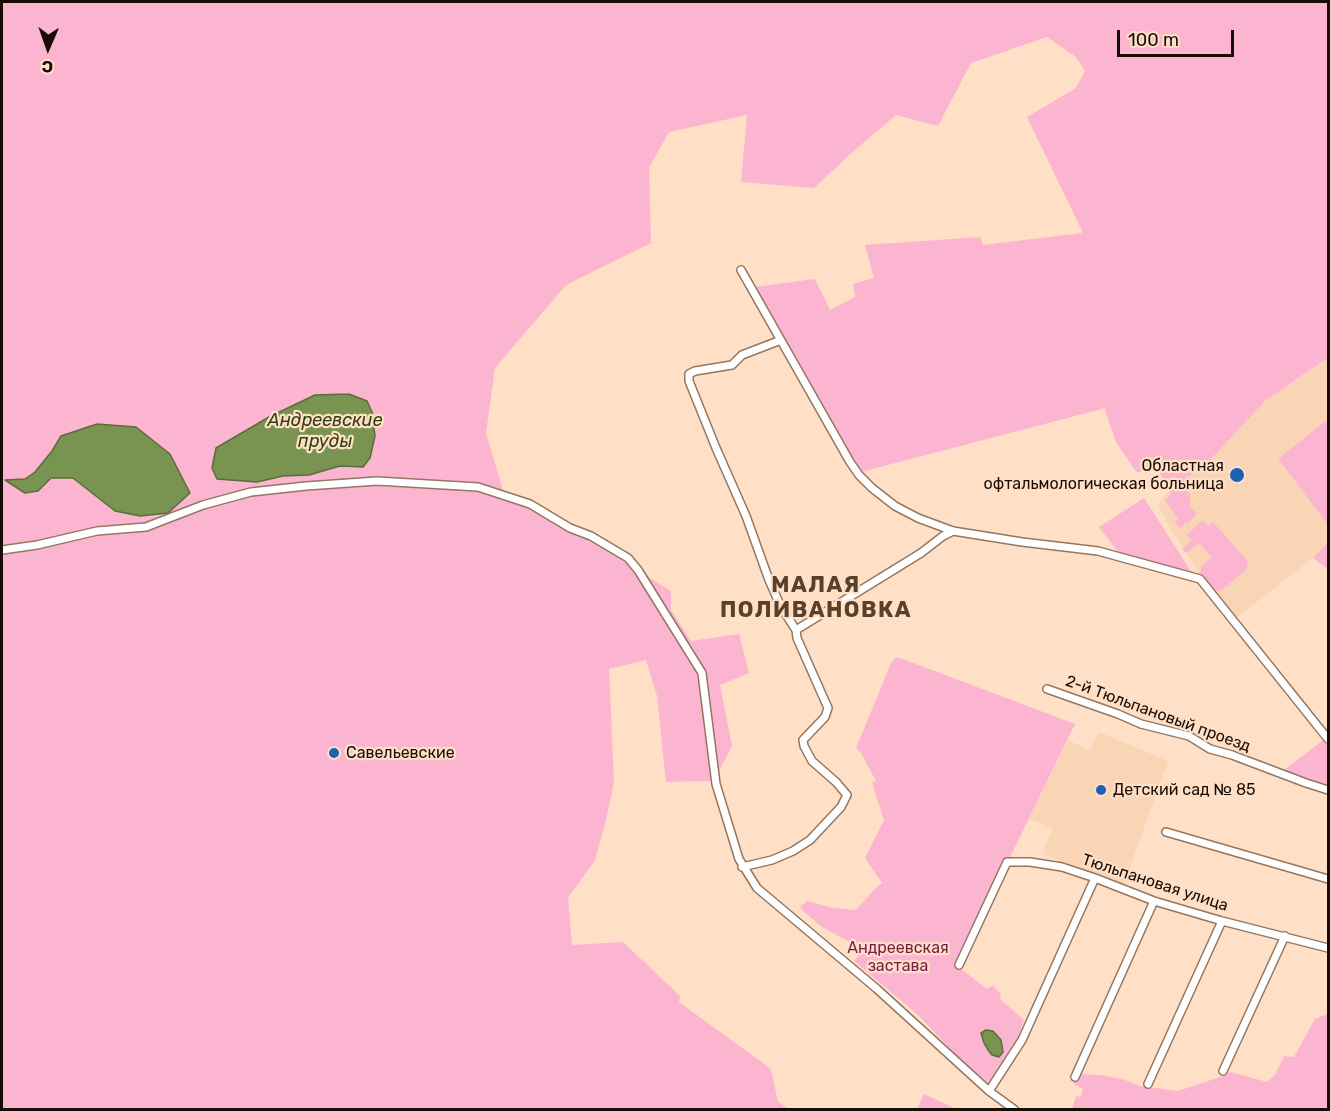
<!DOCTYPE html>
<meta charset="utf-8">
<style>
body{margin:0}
#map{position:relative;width:1330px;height:1111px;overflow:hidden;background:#ffdfc6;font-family:Rubik,sans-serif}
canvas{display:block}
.frame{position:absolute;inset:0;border:3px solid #170d05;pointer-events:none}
.north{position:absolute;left:18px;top:18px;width:60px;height:60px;-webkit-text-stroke:4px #ffdfc6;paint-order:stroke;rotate:182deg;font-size:16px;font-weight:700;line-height:24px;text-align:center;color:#170d05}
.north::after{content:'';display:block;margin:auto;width:21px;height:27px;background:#170d05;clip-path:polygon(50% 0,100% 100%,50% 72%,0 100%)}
.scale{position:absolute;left:1117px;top:30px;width:117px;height:27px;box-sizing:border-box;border:3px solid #170d05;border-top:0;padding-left:8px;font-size:18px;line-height:21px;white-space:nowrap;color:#170d05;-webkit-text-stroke:4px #ffdfc6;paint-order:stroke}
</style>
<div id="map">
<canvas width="1330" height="1111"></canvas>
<div class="frame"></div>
<div class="north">С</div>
<div class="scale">100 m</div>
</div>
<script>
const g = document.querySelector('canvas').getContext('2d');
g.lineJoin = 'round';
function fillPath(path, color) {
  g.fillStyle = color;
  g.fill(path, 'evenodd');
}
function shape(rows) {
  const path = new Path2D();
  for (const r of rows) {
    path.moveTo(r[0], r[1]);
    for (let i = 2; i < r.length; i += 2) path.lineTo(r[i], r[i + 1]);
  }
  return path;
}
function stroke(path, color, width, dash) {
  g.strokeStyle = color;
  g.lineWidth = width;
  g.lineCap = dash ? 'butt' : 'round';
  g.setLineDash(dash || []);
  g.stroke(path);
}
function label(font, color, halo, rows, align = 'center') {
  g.font = font + ' Rubik,sans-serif';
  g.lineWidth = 4.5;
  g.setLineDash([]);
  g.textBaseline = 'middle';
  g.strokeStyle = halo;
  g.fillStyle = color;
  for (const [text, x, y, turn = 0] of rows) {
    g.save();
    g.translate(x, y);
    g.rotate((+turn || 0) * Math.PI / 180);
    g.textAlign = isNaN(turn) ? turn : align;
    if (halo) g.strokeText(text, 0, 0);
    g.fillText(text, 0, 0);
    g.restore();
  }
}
const built = shape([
 [1327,359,1328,362,1328,419,1278,460,1328,525,1327,543,1313,558,1236,618,1203,578,1169,526,1158,504,1169,490,1265,401],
 [1099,732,1168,761,1124,884,1042,854,1053,828,1029,819,1068,740,1090,751]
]);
const green = shape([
 [2,2,1328,2,1328,362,1326,359,1265,401,1209,461,1182,482,1190,495,1190,507,1197,514,1187,524,1186,522,1181,528,1175,522,1178,519,1165,500,1171,495,1164,480,1155,465,1137,473,1116,442,1104,407,1102,409,861,472,754,287,815,279,830,310,855,297,853,284,874,278,865,245,980,237,983,245,1082,233,1082,231,1027,117,1076,88,1085,71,1076,57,1047,37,971,63,938,126,896,115,855,150,814,188,741,182,747,115,669,132,649,168,651,243,566,285,495,368,486,433,505,497,531,507,587,536,627,564,671,591,671,610,691,641,739,634,749,673,720,685,732,746,719,771,711,781,666,782,657,696,646,660,609,669,614,782,606,820,595,860,568,898,572,945,623,942,680,996,679,1002,771,1069,778,1102,789,1109,2,1110],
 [1328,419,1328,525,1278,459],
 [1144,498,1192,573,1118,552,1099,527],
 [1203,520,1208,526,1213,522,1246,559,1248,563,1246,570,1223,589,1218,591,1213,590,1200,572,1202,566,1212,557,1199,543,1186,553,1182,549,1192,541,1187,535],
 [1328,526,1328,569,1313,558,1327,543],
 [895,658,900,658,1075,724,970,939,955,964,987,989,993,985,1001,995,1000,999,1024,1020,1016,1042,991,1081,988,1082,963,1062,917,1014,854,961,860,953,855,945,822,927,805,913,800,907,807,901,833,908,856,910,874,890,882,883,865,858,884,820,872,783,876,781,861,753,856,748,891,663],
 [1323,740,1328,747,1328,787,1283,771],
 [1327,1014,1328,1014,1328,1109,1072,1109,1076,1096,1081,1097,1083,1089,1072,1083,1081,1074,1101,1075,1125,1080,1140,1086,1178,1091,1223,1076,1231,1072,1267,1082,1275,1075,1284,1056,1294,1057,1315,1019],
 [924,1094,956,1109,917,1109]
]);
const water = shape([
 [349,394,367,401,372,412,375,436,370,458,363,467,340,466,309,475,283,476,257,482,217,479,212,468,216,448,269,417,315,395,349,394],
 [97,424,136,427,170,454,190,493,168,513,140,516,115,511,73,478,51,478,38,491,25,493,5,480,25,479,35,472,52,451,61,436,97,424],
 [986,1030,993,1031,1001,1040,1003,1052,999,1057,992,1055,988,1050,984,1043,981,1033,986,1030]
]);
const street = shape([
 [741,270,850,462,859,475,872,488,895,506,918,518,953,531,1022,542,1098,551,1200,579,1328,739],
 [2,550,37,545,97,531,146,527,203,505,251,492,306,486,377,481,478,487,530,504,570,528,591,536,628,558,638,570,702,673,716,784,739,859,757,888,877,989,989,1091,1015,1110],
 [796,630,921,553,943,536,953,531],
 [1047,689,1118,714,1141,724,1189,736,1210,749,1232,755,1306,783,1328,790],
 [1166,832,1328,879],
 [742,867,772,860,793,851,810,840,841,807,847,795,836,782,812,761,804,746,803,740,825,717,828,708,797,638,796,630,781,607,769,580,746,516,716,448,689,381,689,374,695,371,732,365,742,355,781,340],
 [959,965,1007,862,1030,862,1062,867,1095,878,1154,901,1222,921,1328,948],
 [1223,1071,1285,936],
 [1075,1077,1154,901],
 [1148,1084,1222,921],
 [989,1091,1022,1040,1095,878]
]);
const markers = [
 [1237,475,8,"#1e61b2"],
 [334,753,6,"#1e61b2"],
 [1101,790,6,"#1e61b2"]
];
const poiNames = [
 ["Областная",1224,466,"right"],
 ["офтальмологическая больница",1224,484,"right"],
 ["Савельевские",346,753],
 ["Детский сад № 85",1113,790]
];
const streetNames = [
 ["2-й Тюльпановый проезд",1158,714,20],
 ["Тюльпановая улица",1155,883,18]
];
const parkNames = [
 ["Андреевская",898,948],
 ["застава",898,966]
];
const waterNames = [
 ["Андреевские",325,421],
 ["пруды",325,442]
];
const districtNames = [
 ["МАЛАЯ",816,586],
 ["ПОЛИВАНОВКА",816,611]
];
fillPath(built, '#f9d4b5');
fillPath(green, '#fcb5d0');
fillPath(water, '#799451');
stroke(water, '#5c6c3a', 1.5);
stroke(street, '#937760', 10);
stroke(street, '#fff', 7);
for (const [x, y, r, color] of markers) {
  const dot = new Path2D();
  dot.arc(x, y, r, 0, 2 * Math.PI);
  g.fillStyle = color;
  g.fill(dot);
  stroke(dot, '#ffdfc6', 2);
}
label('16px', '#170d05', '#ffdfc6', poiNames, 'left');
label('16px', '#170d05', '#ffdfc6', streetNames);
label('16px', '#741d48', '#ffdfc6', parkNames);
label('italic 18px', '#2f400e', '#ffdfc6', waterNames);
g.letterSpacing = '1.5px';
label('bold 22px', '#59402a', '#ffdfc6', districtNames);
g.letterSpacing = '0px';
</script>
